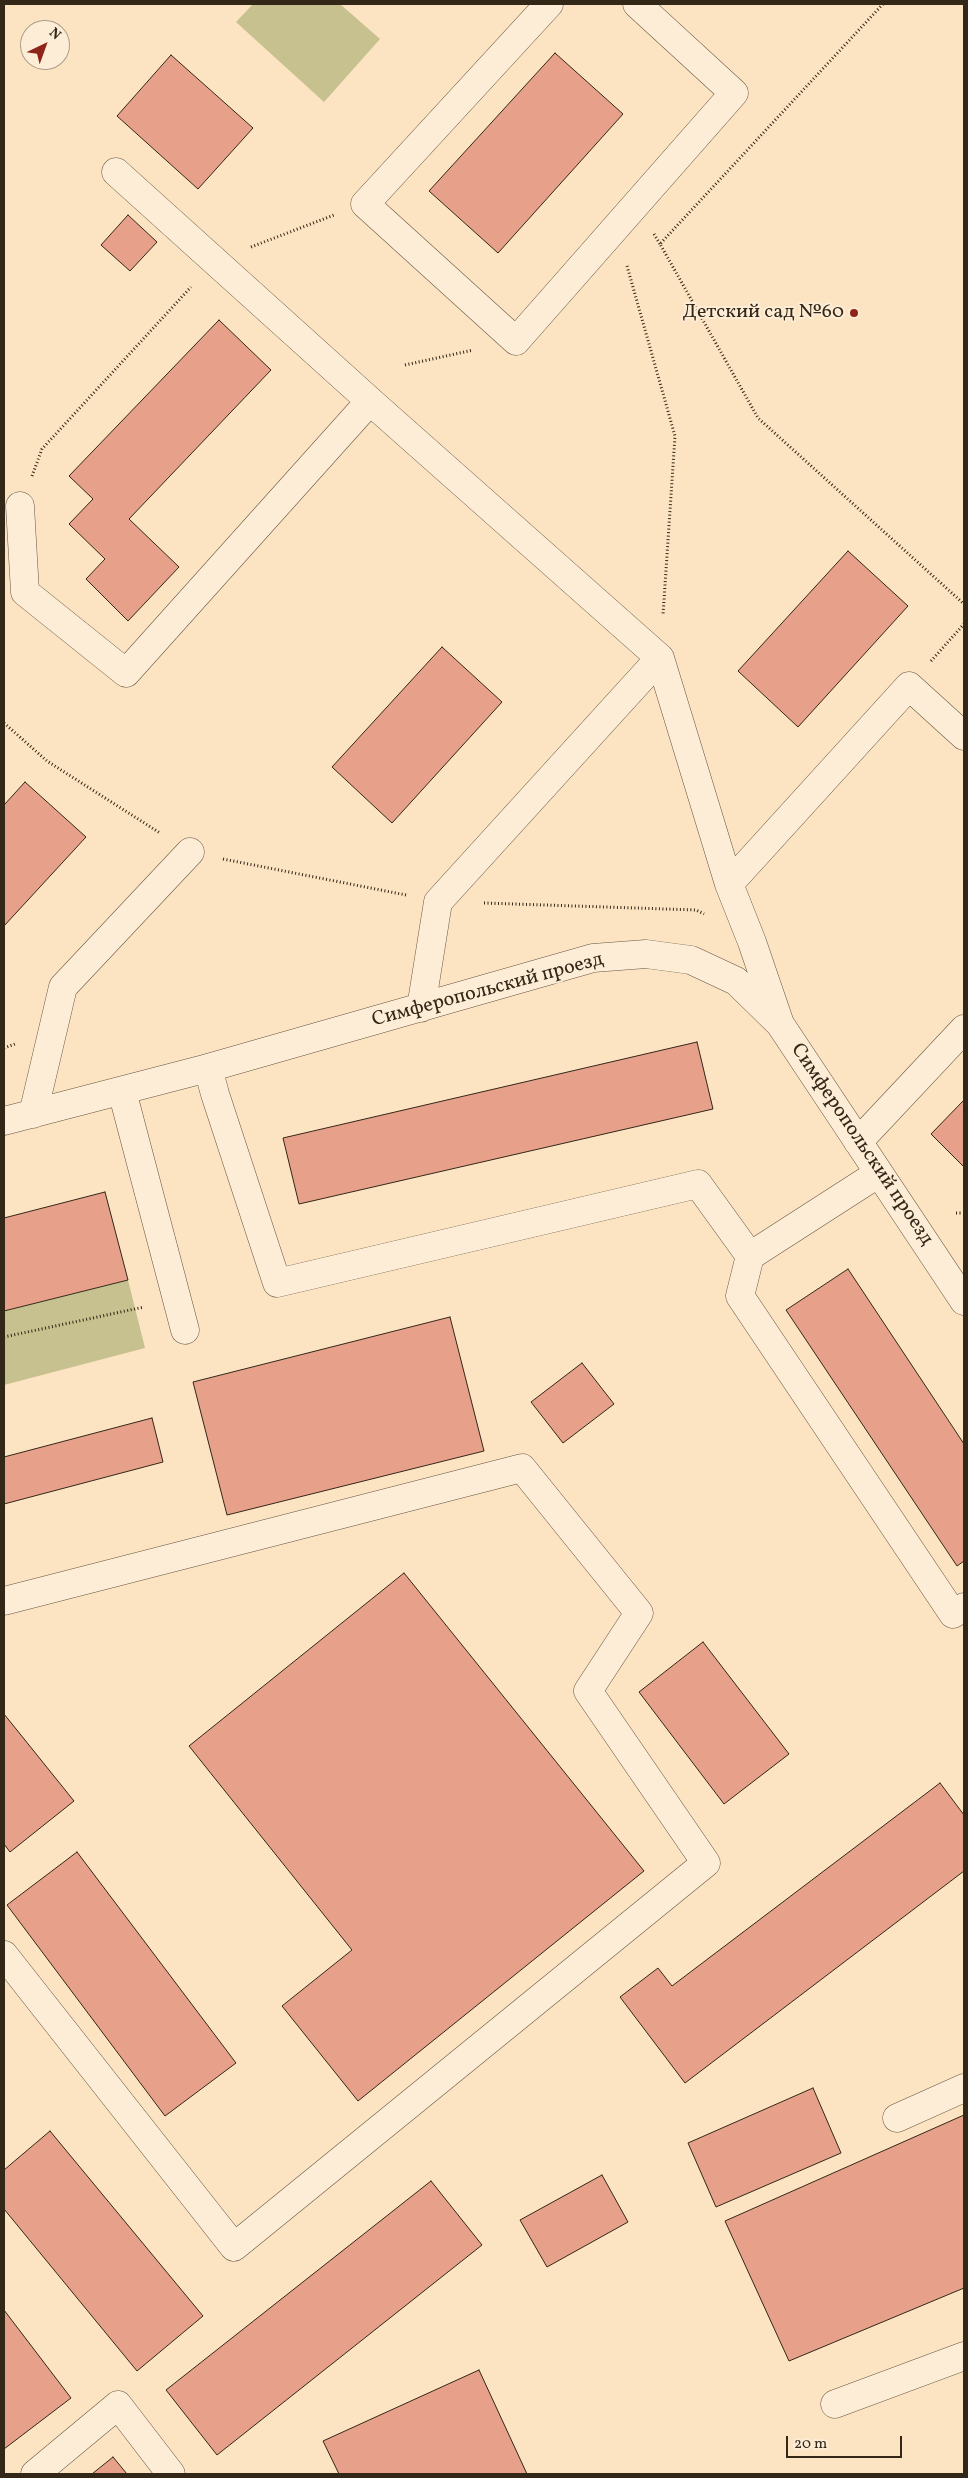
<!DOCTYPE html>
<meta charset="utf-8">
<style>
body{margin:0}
#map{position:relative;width:968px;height:2478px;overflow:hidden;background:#fce3c1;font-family:Vollkorn,serif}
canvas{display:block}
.frame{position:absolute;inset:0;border:5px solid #332717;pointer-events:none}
.north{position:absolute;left:20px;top:20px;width:50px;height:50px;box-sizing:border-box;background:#fdedd7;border:1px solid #ac9e8a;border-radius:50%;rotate:42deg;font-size:14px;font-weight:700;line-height:20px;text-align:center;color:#332717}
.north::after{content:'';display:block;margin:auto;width:18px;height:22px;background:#8f2418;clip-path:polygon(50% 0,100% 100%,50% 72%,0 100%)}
.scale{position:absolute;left:786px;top:2436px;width:116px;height:22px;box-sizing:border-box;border:2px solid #332717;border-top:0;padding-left:6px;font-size:15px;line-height:18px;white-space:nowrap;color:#332717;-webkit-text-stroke:4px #fdedd7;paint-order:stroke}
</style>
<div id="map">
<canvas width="968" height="2478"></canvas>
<div class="frame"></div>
<div class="north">N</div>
<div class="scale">20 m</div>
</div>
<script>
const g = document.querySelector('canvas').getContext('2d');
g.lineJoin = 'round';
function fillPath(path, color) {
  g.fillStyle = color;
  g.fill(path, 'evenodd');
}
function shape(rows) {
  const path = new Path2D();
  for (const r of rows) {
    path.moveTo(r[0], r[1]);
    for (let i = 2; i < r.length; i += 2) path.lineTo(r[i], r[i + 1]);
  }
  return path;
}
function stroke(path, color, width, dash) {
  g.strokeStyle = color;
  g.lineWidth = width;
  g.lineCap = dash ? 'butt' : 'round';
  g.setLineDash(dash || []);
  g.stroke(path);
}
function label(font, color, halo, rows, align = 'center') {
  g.font = font + ' Vollkorn,serif';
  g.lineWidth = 4;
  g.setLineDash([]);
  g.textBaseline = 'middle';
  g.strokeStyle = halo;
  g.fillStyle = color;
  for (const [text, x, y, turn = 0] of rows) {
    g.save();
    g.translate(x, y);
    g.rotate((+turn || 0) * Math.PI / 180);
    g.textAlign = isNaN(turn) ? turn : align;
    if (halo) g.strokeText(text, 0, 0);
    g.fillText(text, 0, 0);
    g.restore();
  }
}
const green = shape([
 [253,4,340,4,380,39,324,102,236,22],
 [128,1280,145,1348,4,1385,4,1311]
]);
const building = shape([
 [555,53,623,114,498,253,429,191,555,53],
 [171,55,253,128,198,189,117,116,171,55],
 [128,215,157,242,130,271,101,245,128,215],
 [219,320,271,370,129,519,179,567,128,621,86,579,105,559,69,524,93,499,69,476,219,320],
 [848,551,908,606,798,727,738,671,848,551],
 [442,647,502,702,392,823,332,767,442,647],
 [25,782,86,837,4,926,4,805,25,782],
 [697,1042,713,1109,299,1204,283,1138,697,1042],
 [964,1100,964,1167,931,1134,964,1100],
 [105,1192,128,1280,4,1311,4,1218,105,1192],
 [848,1269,964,1444,964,1561,957,1566,786,1310,848,1269],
 [450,1317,484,1451,227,1515,193,1382,450,1317],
 [582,1363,614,1404,563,1443,531,1402,582,1363],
 [152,1418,163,1462,4,1504,4,1457,152,1418],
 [404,1573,644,1871,358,2101,282,2006,352,1950,189,1746,404,1573],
 [703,1642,789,1754,724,1804,639,1692,703,1642],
 [4,1714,74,1801,10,1852,4,1844,4,1714],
 [940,1783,964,1815,964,1871,685,2083,620,1997,658,1968,672,1986,940,1783],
 [77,1852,236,2063,165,2116,7,1905,77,1852],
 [813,2088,841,2153,716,2207,688,2143,813,2088],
 [964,2115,964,2288,789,2361,725,2221,964,2115],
 [50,2131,203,2316,137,2371,4,2209,4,2170,50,2131],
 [602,2175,628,2222,547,2267,520,2220,602,2175],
 [431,2181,482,2245,217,2455,166,2390,431,2181],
 [4,2310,71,2398,4,2449,4,2310],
 [479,2370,527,2474,339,2474,323,2441,479,2370],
 [113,2457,127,2474,92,2474,113,2457]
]);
const path = shape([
 [883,4,660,244,758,418,964,604],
 [654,234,660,244],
 [251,247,334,215],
 [627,266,675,436,663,615],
 [405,365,473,350],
 [32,476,42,449,191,287],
 [931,661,964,624],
 [4,723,47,761,160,833],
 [223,859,406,895],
 [484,903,696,910,704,914],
 [4,1048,15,1044],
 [956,1213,964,1213],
 [4,1337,144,1307]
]);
const minor = shape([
 [549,4,365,204,516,341,734,93,637,4],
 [116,172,370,401],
 [20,506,25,592,126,673,370,401,660,658,729,884,752,942,780,1024],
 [729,884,909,686,964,736],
 [421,1008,438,902,660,658],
 [208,1068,215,1094,277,1283,698,1184,750,1256,740,1296,953,1614,964,1607],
 [122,1091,185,1330],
 [33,1114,63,987,190,852],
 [4,1121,208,1068,593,958,646,954,691,960,736,981,780,1024,964,1301],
 [858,1142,964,1029],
 [750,1256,879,1173],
 [4,1601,522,1468,639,1613,588,1691,706,1863,234,2247,4,1955],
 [897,2118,964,2088],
 [835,2404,964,2356],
 [35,2474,118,2405,171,2474]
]);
const markers = [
 [854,313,5,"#8f2418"]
];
const poiNames = [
 ["Детский сад №60",844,313]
];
const streetNames = [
 ["Симферопольский проезд",488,991,-15],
 ["Симферопольский проезд",861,1145,56]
];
fillPath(green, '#c6c18e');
fillPath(building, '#e7a08a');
stroke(building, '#332717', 1);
stroke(minor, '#655642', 29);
stroke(path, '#332717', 3, [1, 2.5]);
stroke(minor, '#fdedd7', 28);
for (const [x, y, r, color] of markers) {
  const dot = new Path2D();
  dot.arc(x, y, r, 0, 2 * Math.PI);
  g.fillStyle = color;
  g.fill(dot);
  stroke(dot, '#fdedd7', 2);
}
label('20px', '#332717', '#fdedd7', poiNames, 'right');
label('20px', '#332717', '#fdedd7', streetNames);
</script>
